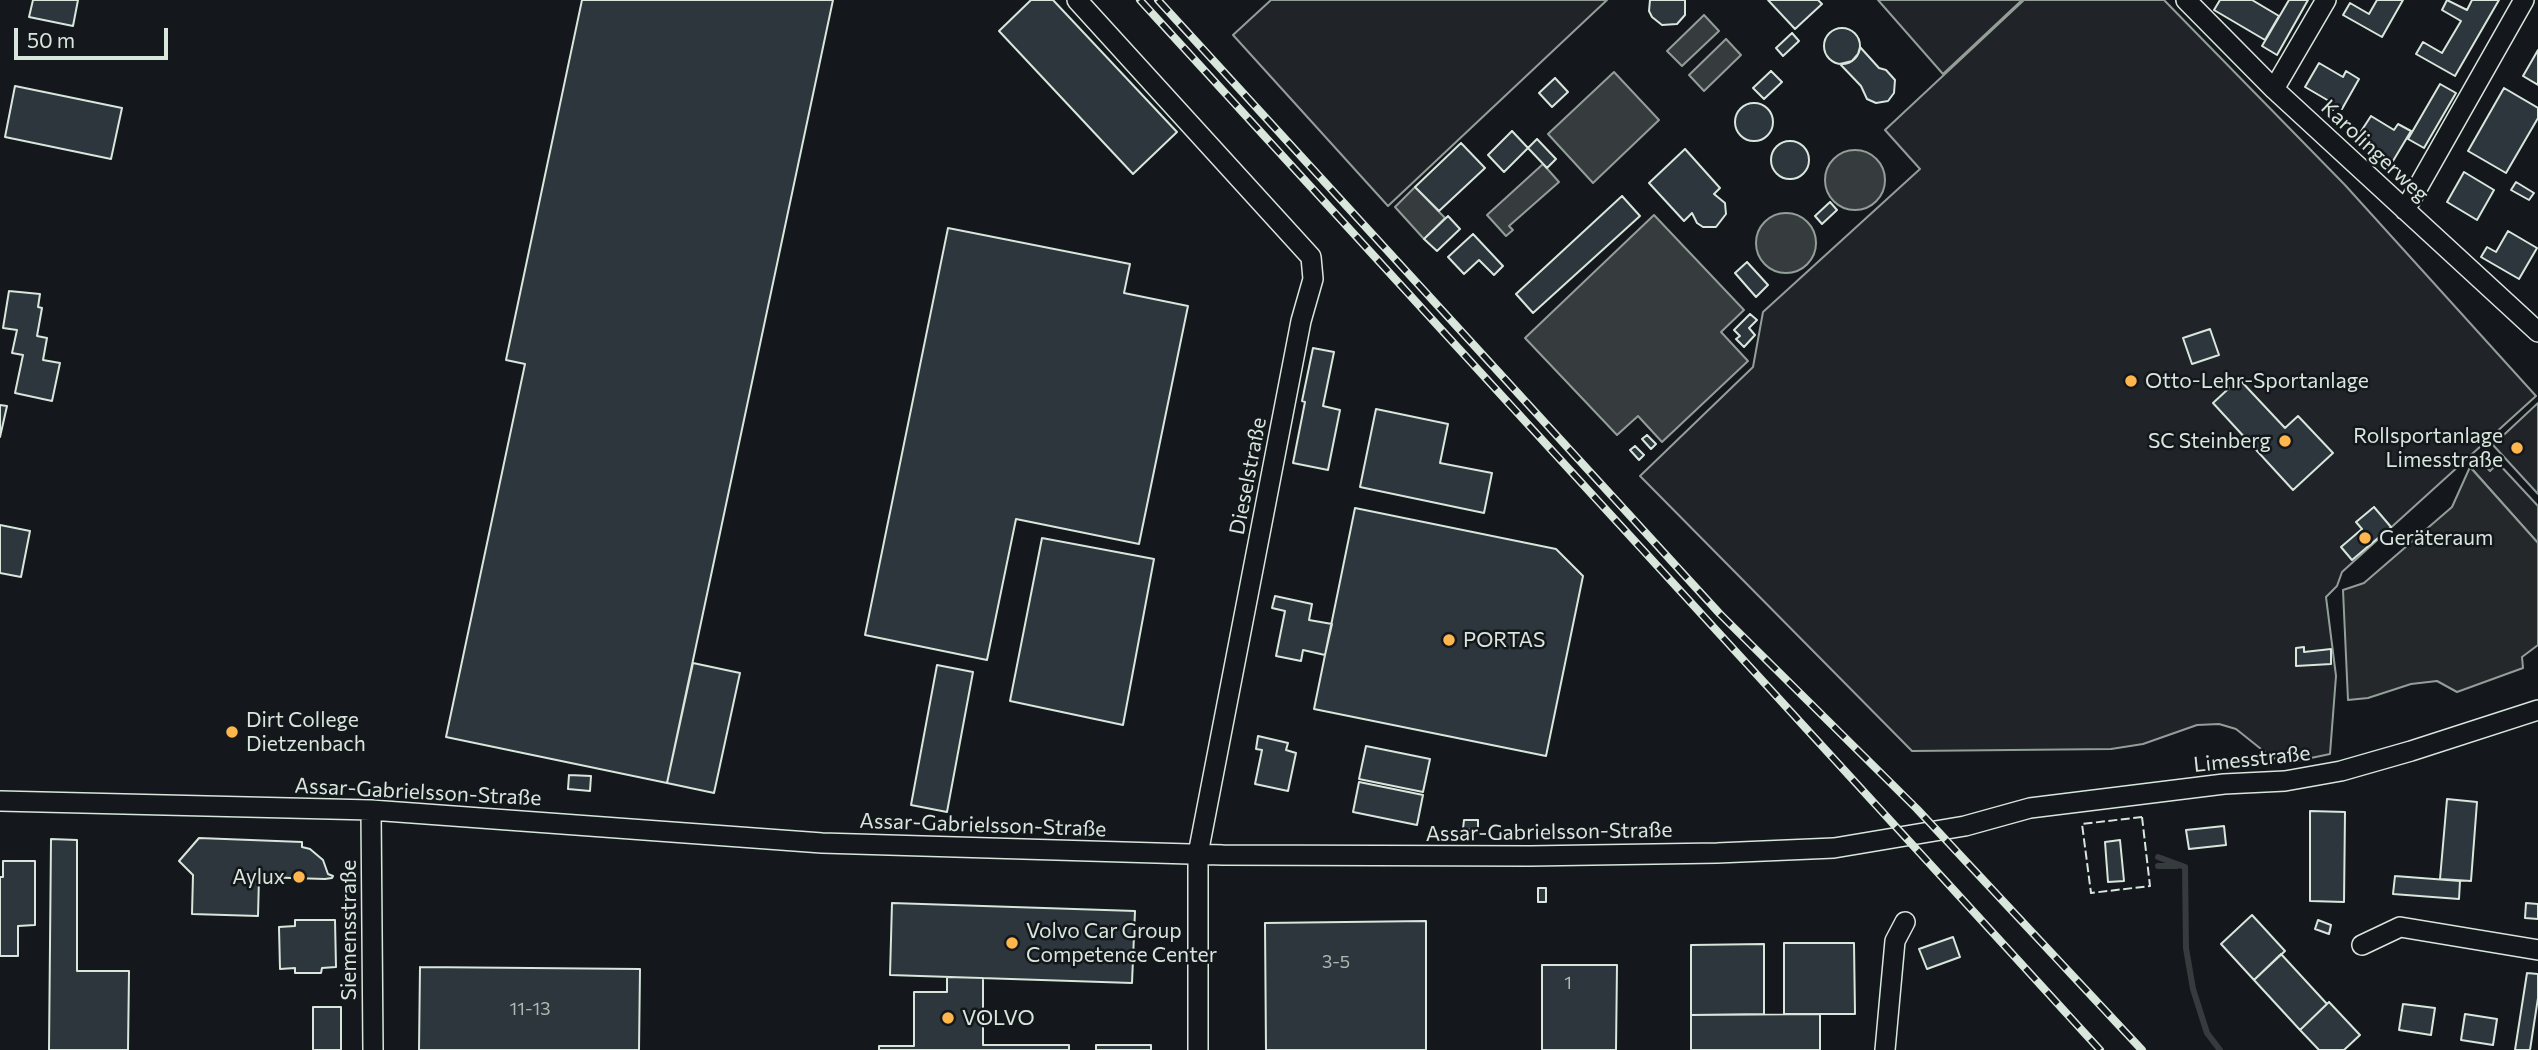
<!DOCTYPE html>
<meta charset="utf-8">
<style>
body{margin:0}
#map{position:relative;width:2538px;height:1050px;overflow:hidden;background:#14181c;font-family:Commissioner,sans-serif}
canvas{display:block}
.scale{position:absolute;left:14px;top:28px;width:154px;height:32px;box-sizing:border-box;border:4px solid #d8e6dc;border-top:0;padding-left:9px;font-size:21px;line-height:24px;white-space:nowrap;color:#d8e6dc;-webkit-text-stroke:5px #14181c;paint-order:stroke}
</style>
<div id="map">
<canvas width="2538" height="1050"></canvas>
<div class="scale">50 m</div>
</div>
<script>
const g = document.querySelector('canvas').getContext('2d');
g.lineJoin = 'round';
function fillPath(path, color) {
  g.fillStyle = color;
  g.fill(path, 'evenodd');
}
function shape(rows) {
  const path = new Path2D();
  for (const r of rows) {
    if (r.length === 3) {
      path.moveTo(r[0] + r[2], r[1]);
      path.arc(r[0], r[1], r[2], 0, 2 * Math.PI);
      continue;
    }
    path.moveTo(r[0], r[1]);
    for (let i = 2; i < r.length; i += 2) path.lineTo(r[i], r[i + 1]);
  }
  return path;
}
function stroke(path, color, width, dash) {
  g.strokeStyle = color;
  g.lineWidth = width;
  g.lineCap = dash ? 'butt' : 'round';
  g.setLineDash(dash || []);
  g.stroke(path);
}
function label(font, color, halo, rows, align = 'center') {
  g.font = font + ' Commissioner,sans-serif';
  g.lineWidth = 5;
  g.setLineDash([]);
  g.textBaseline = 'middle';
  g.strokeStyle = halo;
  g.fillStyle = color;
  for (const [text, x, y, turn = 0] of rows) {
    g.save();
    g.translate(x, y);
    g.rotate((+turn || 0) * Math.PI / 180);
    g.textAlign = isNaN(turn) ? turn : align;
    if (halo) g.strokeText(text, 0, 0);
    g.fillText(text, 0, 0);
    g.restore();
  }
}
const green = shape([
 [1271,0,1607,0,1388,206,1233,35,1271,0],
 [1878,0,2022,0,1943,74,1878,0],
 [2024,0,2164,0,2345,185,2536,396,2342,572,2337,586,2326,597,2336,676,2330,754,2287,763,2271,757,2236,729,2219,724,2197,725,2143,744,2111,749,1912,751,1640,476,1753,367,1763,312,1920,169,1885,130,2024,0],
 [2538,403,2538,494,2493,445,2538,403],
 [2481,461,2490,471,2498,463,2538,506,2538,543,2472,469,2481,461]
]);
const parking = shape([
 [2470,467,2538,543,2538,645,2522,657,2523,668,2457,692,2437,681,2411,684,2368,698,2348,700,2343,590,2364,583,2452,507,2470,467]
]);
const water = shape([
 [1704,15,1719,31,1682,66,1667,51,1704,15],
 [1726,39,1741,55,1704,91,1689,75,1726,39],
 [1614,72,1659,120,1593,183,1548,134,1614,72],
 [1855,180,30],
 [1543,164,1559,182,1509,226,1513,230,1506,236,1487,215,1543,164],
 [1415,187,1445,218,1424,239,1395,207,1415,187],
 [1786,243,30],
 [1654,215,1744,310,1721,332,1748,361,1662,442,1638,416,1617,435,1525,338,1654,215]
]);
const stream = shape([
 [2158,857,2185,867],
 [2158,866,2177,866],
 [2185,867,2186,948,2193,989,2207,1033,2220,1050]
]);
const building = shape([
 [33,0,78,0,73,26,29,17,33,0],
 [582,0,833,0,667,783,446,737,525,364,506,360,582,0],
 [1031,0,1053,0,1177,132,1133,174,999,31,1031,0],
 [1650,0,1685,0,1685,15,1677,24,1662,25,1652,17,1649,11,1650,0],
 [1768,0,1818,0,1822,4,1795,29,1768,0],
 [2220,0,2252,0,2279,16,2265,40,2214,10,2220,0],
 [2289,0,2308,0,2277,55,2262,46,2289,0],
 [2377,0,2403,0,2382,37,2343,15,2350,3,2369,14,2377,0],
 [2447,0,2467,10,2472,0,2499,0,2455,76,2416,54,2423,42,2442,53,2461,21,2442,10,2447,0],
 [1842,46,18],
 [1792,33,1799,41,1783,56,1776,48,1792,33],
 [1860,47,1879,68,1886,70,1895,80,1894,93,1888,101,1876,103,1867,99,1861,86,1840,64,1852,61,1858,54,1860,47],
 [2538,50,2538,85,2523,76,2538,50],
 [2319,63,2343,77,2346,71,2359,79,2342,109,2336,105,2333,110,2326,106,2329,101,2305,87,2319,63],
 [1771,71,1782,82,1764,99,1753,88,1771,71],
 [1555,78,1568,92,1552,107,1539,93,1555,78],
 [2440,84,2456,93,2424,148,2408,139,2440,84],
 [15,86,122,108,111,159,5,137,15,86],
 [2504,88,2538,108,2538,118,2506,173,2468,151,2504,88],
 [1754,122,19],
 [2371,116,2394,130,2398,124,2411,131,2393,161,2356,139,2371,116],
 [1512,131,1528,148,1504,172,1488,155,1512,131],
 [1537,139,1556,159,1547,168,1528,148,1537,139],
 [1790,160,19],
 [1461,143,1485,168,1439,211,1415,187,1461,143],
 [1685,149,1720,188,1714,194,1725,203,1726,214,1716,227,1703,227,1697,223,1692,213,1684,221,1649,183,1685,149],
 [2464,172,2494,190,2477,220,2447,202,2464,172],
 [2516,182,2534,193,2529,200,2511,190,2516,182],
 [1622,196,1640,216,1533,313,1516,294,1622,196],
 [1830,202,1837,210,1822,224,1815,216,1830,202],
 [1448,216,1460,229,1437,251,1424,239,1448,216],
 [948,228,1130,264,1124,293,1188,306,1139,544,1016,519,987,660,865,635,948,228],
 [2508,231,2537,248,2519,279,2481,257,2487,247,2496,252,2508,231],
 [1473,234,1503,266,1494,275,1479,260,1464,274,1448,257,1473,234],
 [1747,262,1768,285,1756,297,1735,273,1747,262],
 [9,291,40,294,38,307,42,308,37,336,47,338,43,360,60,363,52,401,15,393,23,355,12,353,17,330,3,328,9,291],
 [1750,314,1757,320,1749,328,1755,335,1744,347,1736,339,1740,336,1734,330,1750,314],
 [2210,329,2219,355,2192,364,2183,338,2210,329],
 [1313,348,1334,352,1323,406,1340,410,1328,470,1293,463,1305,402,1302,401,1313,348],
 [2239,379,2285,428,2298,416,2333,453,2293,490,2213,403,2239,379],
 [0,405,7,406,0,437,0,405],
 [1376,409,1448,424,1440,463,1492,473,1484,513,1360,487,1376,409],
 [1647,435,1656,444,1651,449,1642,439,1647,435],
 [1635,446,1644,455,1639,460,1630,450,1635,446],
 [2374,507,2391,527,2352,560,2341,547,2362,529,2356,522,2374,507],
 [1355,508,1556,549,1583,576,1546,756,1314,709,1355,508],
 [0,525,30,531,21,577,0,573,0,525],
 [1042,538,1154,559,1123,725,1010,701,1042,538],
 [1275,596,1312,604,1309,620,1332,624,1325,655,1303,650,1301,661,1276,656,1285,611,1272,608,1275,596],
 [2304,647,2304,652,2331,649,2331,664,2296,666,2296,648,2304,647],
 [693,663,740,673,714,793,667,783,693,663],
 [937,665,973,672,947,812,911,805,937,665],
 [1258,736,1288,743,1286,750,1296,753,1288,791,1255,784,1262,750,1256,749,1258,736],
 [1366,746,1430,759,1423,792,1359,779,1366,746],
 [569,775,591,776,590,791,568,789,569,775],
 [1359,782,1423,795,1417,825,1353,812,1359,782],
 [2447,799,2477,802,2471,881,2440,879,2447,799],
 [2310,811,2345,812,2344,902,2310,901,2310,811],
 [1464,820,1478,820,1478,830,1463,829,1464,820],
 [2224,826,2226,845,2189,849,2186,830,2224,826],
 [199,838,302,842,302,847,310,849,323,860,328,874,333,876,332,878,325,879,259,877,258,916,192,914,193,875,179,861,199,838],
 [51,839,77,840,77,971,129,971,128,1050,49,1050,51,839],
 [2120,840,2124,881,2108,882,2105,842,2120,840],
 [3,861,35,861,35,925,18,926,18,956,0,956,0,877,3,877,3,861],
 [2395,876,2460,881,2459,899,2393,894,2395,876],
 [1538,888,1546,888,1546,902,1538,902,1538,888],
 [892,903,1135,911,1132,983,890,975,892,903],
 [2526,903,2538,904,2538,919,2525,918,2526,903],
 [2252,915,2285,951,2254,980,2221,944,2252,915],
 [295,920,335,920,336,967,322,968,321,973,295,973,295,968,280,969,279,927,295,926,295,920],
 [2318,920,2331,925,2329,934,2315,929,2318,920],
 [1426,921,1426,1050,1266,1050,1265,923,1426,921],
 [1953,937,1960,957,1927,969,1919,949,1953,937],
 [1784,943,1854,943,1855,1014,1784,1014,1784,943],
 [1764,944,1764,1014,1691,1015,1691,945,1764,944],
 [2281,954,2327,1004,2300,1030,2254,980,2281,954],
 [1542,965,1617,965,1616,1050,1542,1050,1542,965],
 [420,967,640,969,639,1050,419,1050,420,967],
 [2527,973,2538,974,2538,998,2530,1050,2515,1050,2527,973],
 [947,977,983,978,983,1045,1069,1045,1069,1050,879,1050,879,1046,914,1046,914,992,947,992,947,977],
 [2329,1002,2360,1035,2344,1050,2319,1050,2300,1030,2329,1002],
 [2403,1004,2435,1008,2431,1035,2399,1030,2403,1004],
 [313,1007,341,1007,341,1050,313,1050,313,1007],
 [1820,1014,1820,1050,1691,1050,1691,1015,1820,1014],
 [2465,1014,2497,1019,2493,1045,2461,1040,2465,1014],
 [1096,1045,1151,1045,1151,1050,1096,1050,1096,1045]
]);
const street = shape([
 [1077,0,1311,257,1313,279,1301,321,1198,854,1198,1050],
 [2186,0,2274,89,2538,332],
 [2274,89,2326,0],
 [2405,210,2524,0],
 [0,801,371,810,822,843,1223,855,1530,856,1717,853,1834,848,1965,826,2030,808,2224,784,2285,781,2341,771,2411,751,2538,710],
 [371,810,373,1050],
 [2362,945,2400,927,2538,950],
 [1885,1050,1895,941,1905,922]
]);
const rail = shape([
 [1140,0,2100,1050],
 [1158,0,1720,614,1917,809,2142,1050]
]);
const fence = shape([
 [2142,817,2150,886,2091,893,2082,824,2142,817]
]);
const markers = [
 [2131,381,7,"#ffb74d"],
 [2285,441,7,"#ffb74d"],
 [2517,448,7,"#ffb74d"],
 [2365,538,7,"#ffb74d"],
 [1449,640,7,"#ffb74d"],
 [232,732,7,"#ffb74d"],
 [299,877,7,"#ffb74d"],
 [1012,943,7,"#ffb74d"],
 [948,1018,7,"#ffb74d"]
];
const numberNames = [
 ["3-5",1336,962],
 ["1",1568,983],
 ["11-13",530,1009]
];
const streetNames = [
 ["Karolingerweg",2375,151,43],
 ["Dieselstraße",1248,476,-79],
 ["Limesstraße",2252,759,-6],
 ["Assar-Gabrielsson-Straße",418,792,3],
 ["Assar-Gabrielsson-Straße",983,825,2],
 ["Assar-Gabrielsson-Straße",1549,832,-1],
 ["Siemensstraße",349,930,-90]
];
const poiNames = [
 ["Otto-Lehr-Sportanlage",2145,381],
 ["Rollsportanlage",2503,436,"right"],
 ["Limesstraße",2503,460,"right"],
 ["SC Steinberg",2271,441,"right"],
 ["Geräteraum",2379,538],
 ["PORTAS",1463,640],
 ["Dirt College",246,720],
 ["Dietzenbach",246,744],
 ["Aylux",285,877,"right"],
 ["Volvo Car Group",1026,931],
 ["Competence Center",1026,955],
 ["VOLVO",962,1018]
];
fillPath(green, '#202428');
stroke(green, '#939e99', 2);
fillPath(parking, '#24282b');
stroke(parking, '#939e99', 2);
fillPath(water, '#363b3e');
stroke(water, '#939e99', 2);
stroke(stream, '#363b3e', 6);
fillPath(building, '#2c363c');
stroke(building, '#d8e6dc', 2);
stroke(street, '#d8e6dc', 22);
stroke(street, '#14181c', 19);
stroke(rail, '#d8e6dc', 8);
stroke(rail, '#14181c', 5, [16]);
stroke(fence, '#d8e6dc', 2, [9, 3.5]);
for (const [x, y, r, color] of markers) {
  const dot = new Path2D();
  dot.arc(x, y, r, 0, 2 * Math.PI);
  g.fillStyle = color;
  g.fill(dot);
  stroke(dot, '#14181c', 2.5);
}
label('18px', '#adbab4', null, numberNames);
label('21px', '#d8e6dc', '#14181c', streetNames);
label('21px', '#d8e6dc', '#14181c', poiNames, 'left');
</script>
